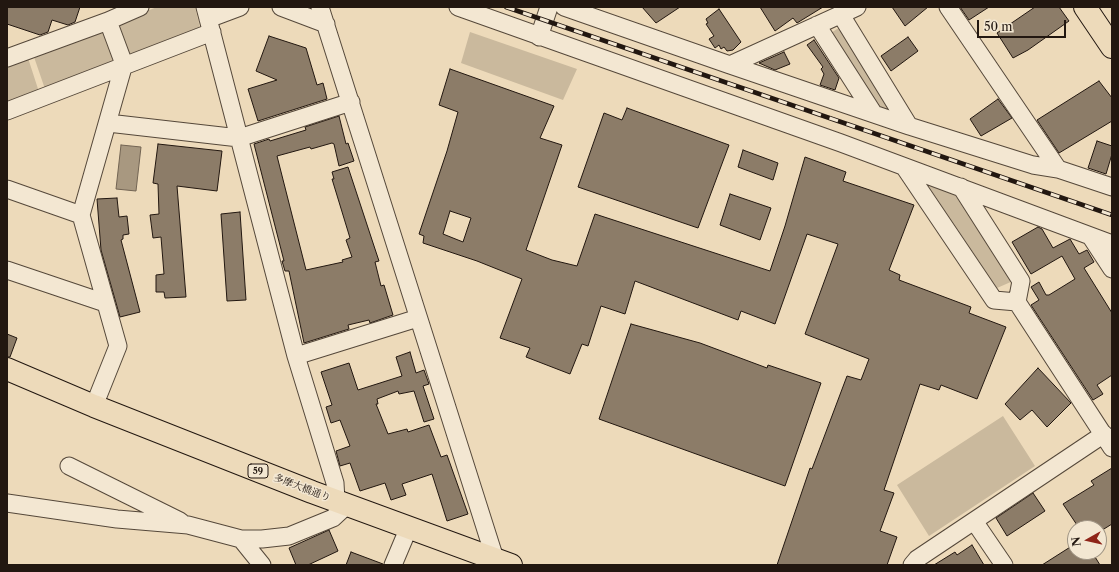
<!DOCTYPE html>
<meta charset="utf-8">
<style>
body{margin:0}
#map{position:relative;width:1119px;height:572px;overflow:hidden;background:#eddaba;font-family:"Libre Caslon Text",serif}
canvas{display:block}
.frame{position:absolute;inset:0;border:8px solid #221710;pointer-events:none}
.north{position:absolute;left:1067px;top:520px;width:40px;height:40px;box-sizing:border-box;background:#f3e7d2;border:1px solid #9f9484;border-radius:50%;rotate:262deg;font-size:11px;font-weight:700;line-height:16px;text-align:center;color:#221710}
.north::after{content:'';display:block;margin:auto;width:14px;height:18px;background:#8f2418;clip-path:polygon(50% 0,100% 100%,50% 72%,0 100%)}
.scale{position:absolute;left:977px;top:20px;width:89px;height:18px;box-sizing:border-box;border:2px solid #221710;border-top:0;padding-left:5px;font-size:12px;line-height:14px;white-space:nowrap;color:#221710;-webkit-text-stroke:3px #f3e7d2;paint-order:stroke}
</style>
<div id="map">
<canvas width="1119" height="572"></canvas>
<div class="frame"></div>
<div class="north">N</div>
<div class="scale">50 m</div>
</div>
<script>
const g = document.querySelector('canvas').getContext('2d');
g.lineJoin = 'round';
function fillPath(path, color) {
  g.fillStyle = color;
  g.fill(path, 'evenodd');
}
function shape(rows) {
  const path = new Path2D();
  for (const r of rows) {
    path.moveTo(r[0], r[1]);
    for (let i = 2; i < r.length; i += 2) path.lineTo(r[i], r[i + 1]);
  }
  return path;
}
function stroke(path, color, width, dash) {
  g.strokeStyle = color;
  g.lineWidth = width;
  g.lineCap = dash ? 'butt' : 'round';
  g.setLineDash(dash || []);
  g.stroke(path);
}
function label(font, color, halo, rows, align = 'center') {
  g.font = font + ' "Libre Caslon Text","Noto Serif JP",serif';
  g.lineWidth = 3;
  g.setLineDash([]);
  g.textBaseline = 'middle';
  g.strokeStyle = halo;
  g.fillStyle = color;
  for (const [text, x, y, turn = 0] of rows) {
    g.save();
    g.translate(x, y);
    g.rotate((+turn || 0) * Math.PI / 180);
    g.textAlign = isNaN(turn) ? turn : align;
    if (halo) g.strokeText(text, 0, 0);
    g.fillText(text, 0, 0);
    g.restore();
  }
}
const green = shape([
 [157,7,195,7,200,28,128,56,116,23],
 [843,25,901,117,874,108,828,35],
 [104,28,113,61,45,89,34,57],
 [470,32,577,69,563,100,461,63],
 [28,58,39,92,7,104,7,66],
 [925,181,953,192,1013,281,997,288],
 [1003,416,1035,466,929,536,897,485]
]);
const water = shape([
 [121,145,141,147,136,191,116,189,121,145]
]);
const building = shape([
 [7,7,80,7,75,22,68,25,52,20,48,32,40,35,7,24,7,7],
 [642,7,680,7,656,23,642,7],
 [760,7,823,7,797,23,793,18,775,31,760,7],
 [892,7,928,7,905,26,892,7],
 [960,7,989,7,969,20,960,7],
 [1035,7,1059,7,1069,21,1028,50,1013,58,997,33,1035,7],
 [719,9,741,42,733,50,727,51,724,47,721,49,719,45,715,48,709,39,714,36,706,24,708,23,706,19,719,9],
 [269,36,306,48,317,85,323,83,327,99,258,121,248,89,277,80,256,71,269,36],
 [908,37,918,51,891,71,881,56,908,37],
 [814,40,839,78,835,90,820,85,824,74,821,69,823,67,807,45,814,40],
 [784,52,790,64,775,70,759,63,784,52],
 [450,69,554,106,540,138,562,145,526,250,552,260,577,266,595,214,770,271,785,226,805,157,846,172,843,181,914,205,889,270,900,275,899,280,971,307,969,313,1006,327,977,399,941,385,939,390,920,384,884,490,894,493,880,531,897,537,887,565,777,565,810,468,812,469,847,376,861,380,869,359,805,334,838,244,807,234,775,324,741,311,738,320,635,281,625,314,601,306,588,346,582,344,570,374,526,357,530,348,500,338,522,279,477,261,423,243,424,236,419,234,447,151,458,112,439,105,450,69],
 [450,211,471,218,463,242,443,234,450,211],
 [1099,81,1112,98,1112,121,1059,153,1037,120,1099,81],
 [998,99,1012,118,981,136,970,119,998,99],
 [627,108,729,145,698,228,578,187,604,113,622,120,627,108],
 [339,116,346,144,348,143,354,161,339,166,334,144,332,143,311,149,310,147,277,156,306,270,343,262,342,260,352,257,346,240,350,238,332,179,334,179,332,172,348,167,375,249,379,261,375,262,381,286,384,285,393,315,370,323,369,320,348,325,349,329,304,343,289,271,285,271,282,261,284,261,254,144,269,139,270,141,306,130,305,127,339,116],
 [1097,141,1112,146,1112,154,1106,174,1088,168,1097,141],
 [158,144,222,151,217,191,177,186,186,297,165,298,164,292,156,292,156,275,164,274,161,237,153,238,150,215,159,214,158,184,153,183,158,144],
 [743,150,778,163,773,180,738,167,743,150],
 [730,194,771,208,760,240,720,225,730,194],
 [117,198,119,217,127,216,129,234,123,235,123,239,121,240,140,312,120,317,101,250,97,199,117,198],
 [240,212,246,300,227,301,221,214,240,212],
 [1038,227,1042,229,1053,248,1070,239,1079,254,1087,250,1094,262,1084,268,1112,313,1112,375,1097,385,1103,394,1093,400,1031,305,1039,300,1031,287,1039,282,1046,295,1049,295,1075,279,1062,256,1031,274,1012,242,1038,227],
 [631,324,700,343,767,368,768,365,821,383,785,486,599,419,631,324],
 [7,334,17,338,10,357,7,357,7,334],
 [410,352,416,373,424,370,429,384,423,386,434,419,424,422,414,391,399,394,398,391,377,399,378,404,376,404,388,434,407,429,408,432,429,425,441,457,447,455,468,514,447,521,432,474,402,484,406,495,391,500,385,483,360,491,350,463,340,466,336,451,350,446,340,420,331,423,326,407,332,405,321,372,349,363,358,390,402,376,396,357,410,352],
 [1038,368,1071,403,1047,427,1032,410,1020,420,1005,404,1038,368],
 [1112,468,1112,524,1099,532,1099,528,1079,528,1063,504,1094,485,1091,481,1112,468],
 [1033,493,1045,511,1007,536,996,518,1033,493],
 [329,530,338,551,308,565,296,565,289,548,329,530],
 [1075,544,1075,552,1092,552,1100,565,1042,565,1075,544],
 [972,545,984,565,934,565,955,552,957,555,972,545],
 [351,552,383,564,382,565,346,565,351,552]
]);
const minor = shape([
 [205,7,296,356,335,483,336,501],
 [281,7,326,24],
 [320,7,497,565],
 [458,7,841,143,1112,244],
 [564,7,730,65,857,7],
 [948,7,1058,169],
 [841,15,909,126],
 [208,19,240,7],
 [817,25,874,114],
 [539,37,549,7],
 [7,58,108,21,140,7],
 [730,65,909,126,1033,165,1058,169,1112,187],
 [7,111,212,32],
 [108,123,239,138,351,102],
 [905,168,994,300,1017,302],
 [961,187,1021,281,1017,302,1112,448],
 [7,189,81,215],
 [1091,237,1112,269],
 [7,270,105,303],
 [296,356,418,318],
 [94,406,118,346,81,215,124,64,108,21],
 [69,466,180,521],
 [7,503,117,519,188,525,241,539,262,539,289,536,333,518,347,505],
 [974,521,1004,565],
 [241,539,262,565],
 [393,565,409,527],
 [912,565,917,559,1104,434]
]);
const major = shape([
 [7,369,94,406,312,492,511,565]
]);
const highway = shape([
 [1085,7,1112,47]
]);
const rail = shape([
 [506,7,1112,215]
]);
const shields = [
 [258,471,20]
];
const shieldNames = [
 ["59",258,471]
];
const streetNames = [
 ["多摩大橋通り",302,488,21]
];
fillPath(green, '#cab99d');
fillPath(water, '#a89880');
stroke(water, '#726453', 1);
fillPath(building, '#8c7c68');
stroke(building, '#221710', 1);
stroke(minor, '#55483a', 19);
stroke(major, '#221710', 24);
stroke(highway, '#221710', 24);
stroke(minor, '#f3e7d2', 17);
stroke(major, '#eddaba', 22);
stroke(highway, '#eddaba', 22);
stroke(rail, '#221710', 4.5);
stroke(rail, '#f3e7d2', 3, [9]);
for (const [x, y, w] of shields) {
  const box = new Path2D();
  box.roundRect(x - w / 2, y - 7, w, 14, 3);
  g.fillStyle = '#f3e7d2';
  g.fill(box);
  stroke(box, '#221710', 1);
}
label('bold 9px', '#221710', null, shieldNames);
label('10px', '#221710', '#f3e7d2', streetNames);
</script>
